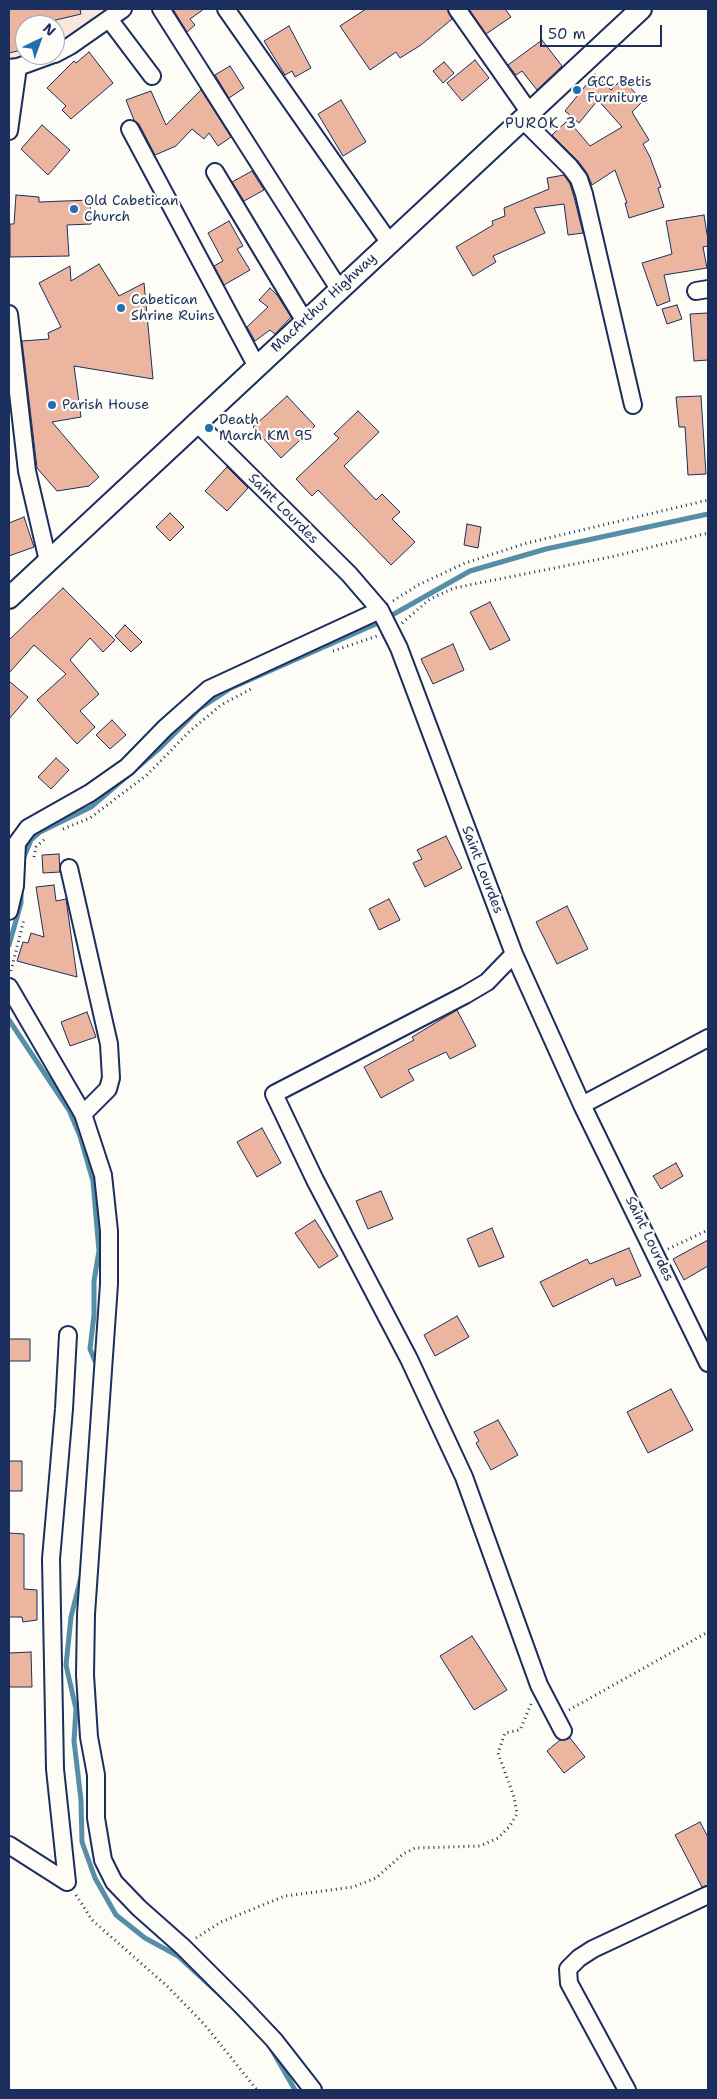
<!DOCTYPE html>
<style>
body{margin:0}
#map{position:relative;width:717px;height:2099px;overflow:hidden;background:#fdfcf7;font-family:"Shantell Sans",sans-serif}
canvas{display:block}
.frame{position:absolute;inset:0;border:10px solid #1b2f5e;pointer-events:none}
.north{position:absolute;left:15px;top:15px;width:50px;height:50px;box-sizing:border-box;background:#fdfcf7;border:1px solid #a3aaba;border-radius:50%;rotate:42deg;font-size:14px;font-weight:700;line-height:20px;text-align:center;color:#1b2f5e}
.north::after{content:'';display:block;margin:auto;width:18px;height:22px;background:#1f6fb2;clip-path:polygon(50% 0,100% 100%,50% 72%,0 100%)}
.scale{position:absolute;left:540px;top:25px;width:122px;height:22px;box-sizing:border-box;border:2px solid #1b2f5e;border-top:0;padding-left:6px;font-size:15px;line-height:18px;white-space:nowrap;color:#1b2f5e;-webkit-text-stroke:4px #fdfcf7;paint-order:stroke}
</style>
<div id="map">
<canvas width="717" height="2099"></canvas>
<div class="frame"></div>
<div class="north">N</div>
<div class="scale">50 m</div>
</div>
<script>
const g = document.querySelector('canvas').getContext('2d');
g.lineJoin = 'round';
function fillPath(path, color) {
  g.fillStyle = color;
  g.fill(path, 'evenodd');
}
function shape(rows) {
  const path = new Path2D();
  for (const r of rows) {
    path.moveTo(r[0], r[1]);
    for (let i = 2; i < r.length; i += 2) path.lineTo(r[i], r[i + 1]);
  }
  return path;
}
function stroke(path, color, width, dash) {
  g.strokeStyle = color;
  g.lineWidth = width;
  g.lineCap = dash ? 'butt' : 'round';
  g.setLineDash(dash || []);
  g.stroke(path);
}
function label(font, color, halo, rows, align = 'center') {
  g.font = font + ' "Shantell Sans",sans-serif';
  g.lineWidth = 4.5;
  g.setLineDash([]);
  g.textBaseline = 'middle';
  g.strokeStyle = halo;
  g.fillStyle = color;
  for (const [text, x, y, turn = 0] of rows) {
    g.save();
    g.translate(x, y);
    g.rotate((+turn || 0) * Math.PI / 180);
    g.textAlign = isNaN(turn) ? turn : align;
    if (halo) g.strokeText(text, 0, 0);
    g.fillText(text, 0, 0);
    g.restore();
  }
}
const built = shape([
 [9,9,114,9,55,50,55,25,25,25,25,55,43,55,9,65]
]);
const stream = shape([
 [23,859,31,840,40,832,91,807,160,748,199,709,231,688,378,623,470,571,546,549,708,514],
 [9,945,21,903,21,890],
 [9,1020,69,1110,80,1136,93,1181,99,1251,94,1281,94,1315,90,1349,98,1368],
 [81,1577,71,1617,66,1665,76,1709,74,1741,81,1800,82,1842,95,1878,116,1915,145,1938,178,1956,233,2007],
 [268,2043,295,2090]
]);
const building = shape([
 [9,9,80,9,81,14,35,25,25,25,25,49,9,53,9,9],
 [173,9,204,9,190,19,195,25,187,32,173,9],
 [366,9,447,9,452,19,421,45,400,58,396,52,370,70,340,26,366,9],
 [469,9,505,9,511,17,486,34,469,9],
 [289,26,311,68,295,77,292,71,285,75,264,41,289,26],
 [542,40,562,66,537,90,522,71,516,75,508,65,542,40],
 [89,52,113,83,71,119,62,110,66,106,47,88,74,61,76,63,89,52],
 [475,60,489,78,462,101,447,83,475,60],
 [444,62,454,73,443,83,433,71,444,62],
 [230,66,244,88,229,98,215,75,230,66],
 [595,74,611,90,622,79,643,101,632,112,649,140,643,144,650,157,661,187,658,188,664,207,629,218,625,203,627,203,615,170,592,185,587,173,578,161,552,135,568,120,590,146,622,127,598,100,579,123,565,111,595,74],
 [201,90,231,137,218,146,209,133,204,139,192,129,176,146,155,155,139,124,134,120,126,100,151,91,166,125,201,90],
 [341,100,366,142,343,156,318,114,341,100],
 [42,125,70,150,48,175,21,149,42,125],
 [252,171,264,190,244,201,232,182,252,171],
 [564,175,570,184,574,197,583,233,568,235,564,204,534,208,545,233,493,256,496,262,473,276,456,247,493,225,492,221,505,216,504,208,549,189,547,178,564,175],
 [16,195,39,197,39,202,90,200,91,224,67,225,69,256,10,257,10,224,14,224,16,195],
 [704,215,708,240,708,246,703,247,707,268,664,275,670,301,657,306,642,263,672,254,666,221,704,215],
 [229,221,243,246,237,249,250,270,224,285,214,266,223,261,208,233,229,221],
 [99,264,119,296,144,283,153,379,74,366,81,417,52,422,99,477,89,486,57,491,37,468,22,341,49,339,48,333,61,327,39,283,70,266,71,281,99,264],
 [270,288,277,295,291,317,275,334,270,330,255,341,247,327,268,307,259,300,270,288],
 [677,305,682,319,667,324,662,309,677,305],
 [708,313,708,360,694,361,690,314,708,313],
 [287,396,315,426,281,458,253,427,287,396],
 [701,396,706,474,688,475,685,427,679,427,676,397,701,396],
 [358,411,379,432,344,466,376,500,382,494,400,512,392,519,415,542,391,565,318,490,312,496,296,479,339,438,334,434,358,411],
 [227,467,248,488,227,511,205,491,227,467],
 [170,513,184,527,170,541,156,527,170,513],
 [24,517,34,547,9,556,9,523,24,517],
 [467,524,481,527,478,548,464,545,467,524],
 [63,588,115,640,103,652,90,638,70,660,99,694,80,711,95,727,77,744,37,700,66,674,34,645,9,673,9,640,63,588],
 [490,602,510,640,490,650,470,612,490,602],
 [125,625,142,642,131,652,115,636,125,625],
 [453,644,464,670,433,684,421,659,453,644],
 [9,681,28,697,9,719,9,681],
 [112,720,126,735,110,749,96,735,112,720],
 [56,758,69,770,51,789,38,777,56,758],
 [446,836,462,868,425,887,413,863,422,859,417,850,446,836],
 [59,854,60,872,43,873,42,855,59,854],
 [54,885,56,901,66,899,77,977,17,961,23,942,28,943,31,933,44,937,36,887,54,885],
 [389,899,400,920,379,930,369,909,389,899],
 [567,906,588,949,557,964,536,922,567,906],
 [457,1010,476,1046,450,1059,446,1052,408,1070,414,1080,381,1098,364,1067,414,1040,412,1037,457,1010],
 [87,1012,96,1037,70,1046,61,1022,87,1012],
 [262,1128,281,1163,257,1177,237,1142,262,1128],
 [676,1163,683,1176,661,1189,653,1176,676,1163],
 [381,1191,393,1219,368,1229,356,1201,381,1191],
 [315,1220,338,1256,319,1268,295,1233,315,1220],
 [492,1228,504,1257,479,1267,467,1239,492,1228],
 [708,1240,708,1266,684,1280,673,1259,708,1240],
 [629,1248,641,1276,616,1286,613,1278,553,1307,540,1282,587,1259,590,1264,629,1248],
 [457,1316,469,1337,435,1356,424,1335,457,1316],
 [9,1339,30,1339,30,1361,9,1361,9,1339],
 [671,1389,693,1430,648,1453,627,1412,671,1389],
 [498,1420,518,1455,491,1470,476,1443,479,1441,474,1432,498,1420],
 [9,1461,22,1461,22,1491,9,1491,9,1461],
 [9,1533,24,1534,24,1589,37,1590,37,1620,23,1622,22,1617,9,1617,9,1533],
 [472,1636,507,1690,474,1710,440,1656,472,1636],
 [31,1652,32,1687,9,1687,9,1653,31,1652],
 [570,1738,585,1757,564,1773,547,1751,560,1740,570,1738],
 [700,1822,708,1837,708,1885,702,1887,675,1835,700,1822]
]);
const path = shape([
 [393,601,418,585,465,563,527,543,708,500],
 [402,623,430,599,454,588,615,556,708,533],
 [333,651,377,636],
 [63,829,90,818,147,775,190,731,221,705,251,689],
 [34,857,36,847,46,838],
 [11,971,24,919],
 [668,1249,708,1230],
 [569,1710,708,1632],
 [76,1895,92,1920,167,1986,204,2024,257,2090],
 [196,1938,221,1922,285,1896,353,1887,376,1878,403,1854,415,1848,480,1846,498,1838,509,1827,517,1814,514,1797,498,1753,505,1733,520,1730,531,1704]
]);
const minor = shape([
 [161,9,339,289],
 [226,9,389,242],
 [457,9,530,113],
 [109,19,152,76],
 [55,54,70,46,123,9],
 [9,68,18,67,51,55],
 [522,119,570,167,579,179,584,194,633,405],
 [130,129,256,365],
 [9,131,18,67],
 [215,172,304,320],
 [696,291,708,289],
 [9,314,27,471,48,561],
 [196,422,349,574,380,610,399,648,514,954,582,1105,708,1363],
 [9,911,15,886,17,843,28,828,90,793,127,767,165,728,209,689,380,610],
 [514,954,487,982,465,995,274,1094,315,1180,409,1359,464,1477,539,1685,563,1731],
 [9,987,83,1114,108,1089,111,1078,109,1044,69,868],
 [582,1105,708,1038],
 [83,1114,103,1175,109,1231,109,1284,86,1614,85,1675,89,1737,96,1775,96,1818,103,1860,114,1882,139,1908,183,1947,241,2005,274,2040,313,2090],
 [9,1845,67,1882],
 [67,1882,55,1769,51,1559,64,1409,68,1335],
 [627,2090,569,1983,568,1969,579,1958,593,1949,708,1895]
]);
const major = shape([
 [9,598,641,9]
]);
const markers = [
 [577,90,5,"#1f6fb2"],
 [74,209,5,"#1f6fb2"],
 [121,308,5,"#1f6fb2"],
 [52,405,5,"#1f6fb2"],
 [209,428,5,"#1f6fb2"]
];
const poiNames = [
 ["GCC Betis",587,82],
 ["Furniture",587,98],
 ["Old Cabetican",84,201],
 ["Church",84,217],
 ["Cabetican",131,300],
 ["Shrine Ruins",131,316],
 ["Parish House",62,405],
 ["Death",219,420],
 ["March KM 95",219,436]
];
const streetNames = [
 ["MacArthur Highway",324,303,-43],
 ["Saint Lourdes",283,509,45],
 ["Saint Lourdes",482,870,69],
 ["Saint Lourdes",649,1239,64]
];
const neighbourhoodNames = [
 ["PUROK 3",541,124]
];
fillPath(built, '#f8e7dd');
stroke(stream, '#568ea8', 5);
fillPath(building, '#ebb59f');
stroke(building, '#1b2f5e', 1);
stroke(minor, '#1b2f5e', 20);
stroke(major, '#1b2f5e', 24);
stroke(path, '#1b2f5e', 3, [1, 4]);
stroke(minor, '#fdfcf7', 16);
stroke(major, '#fdfcf7', 20);
for (const [x, y, r, color] of markers) {
  const dot = new Path2D();
  dot.arc(x, y, r, 0, 2 * Math.PI);
  g.fillStyle = color;
  g.fill(dot);
  stroke(dot, '#fdfcf7', 2);
}
label('14px', '#1b2f5e', '#fdfcf7', poiNames, 'left');
label('14px', '#1b2f5e', '#fdfcf7', streetNames);
g.letterSpacing = '1px';
label('15px', '#1b2f5e', '#fdfcf7', neighbourhoodNames);
g.letterSpacing = '0px';
</script>
